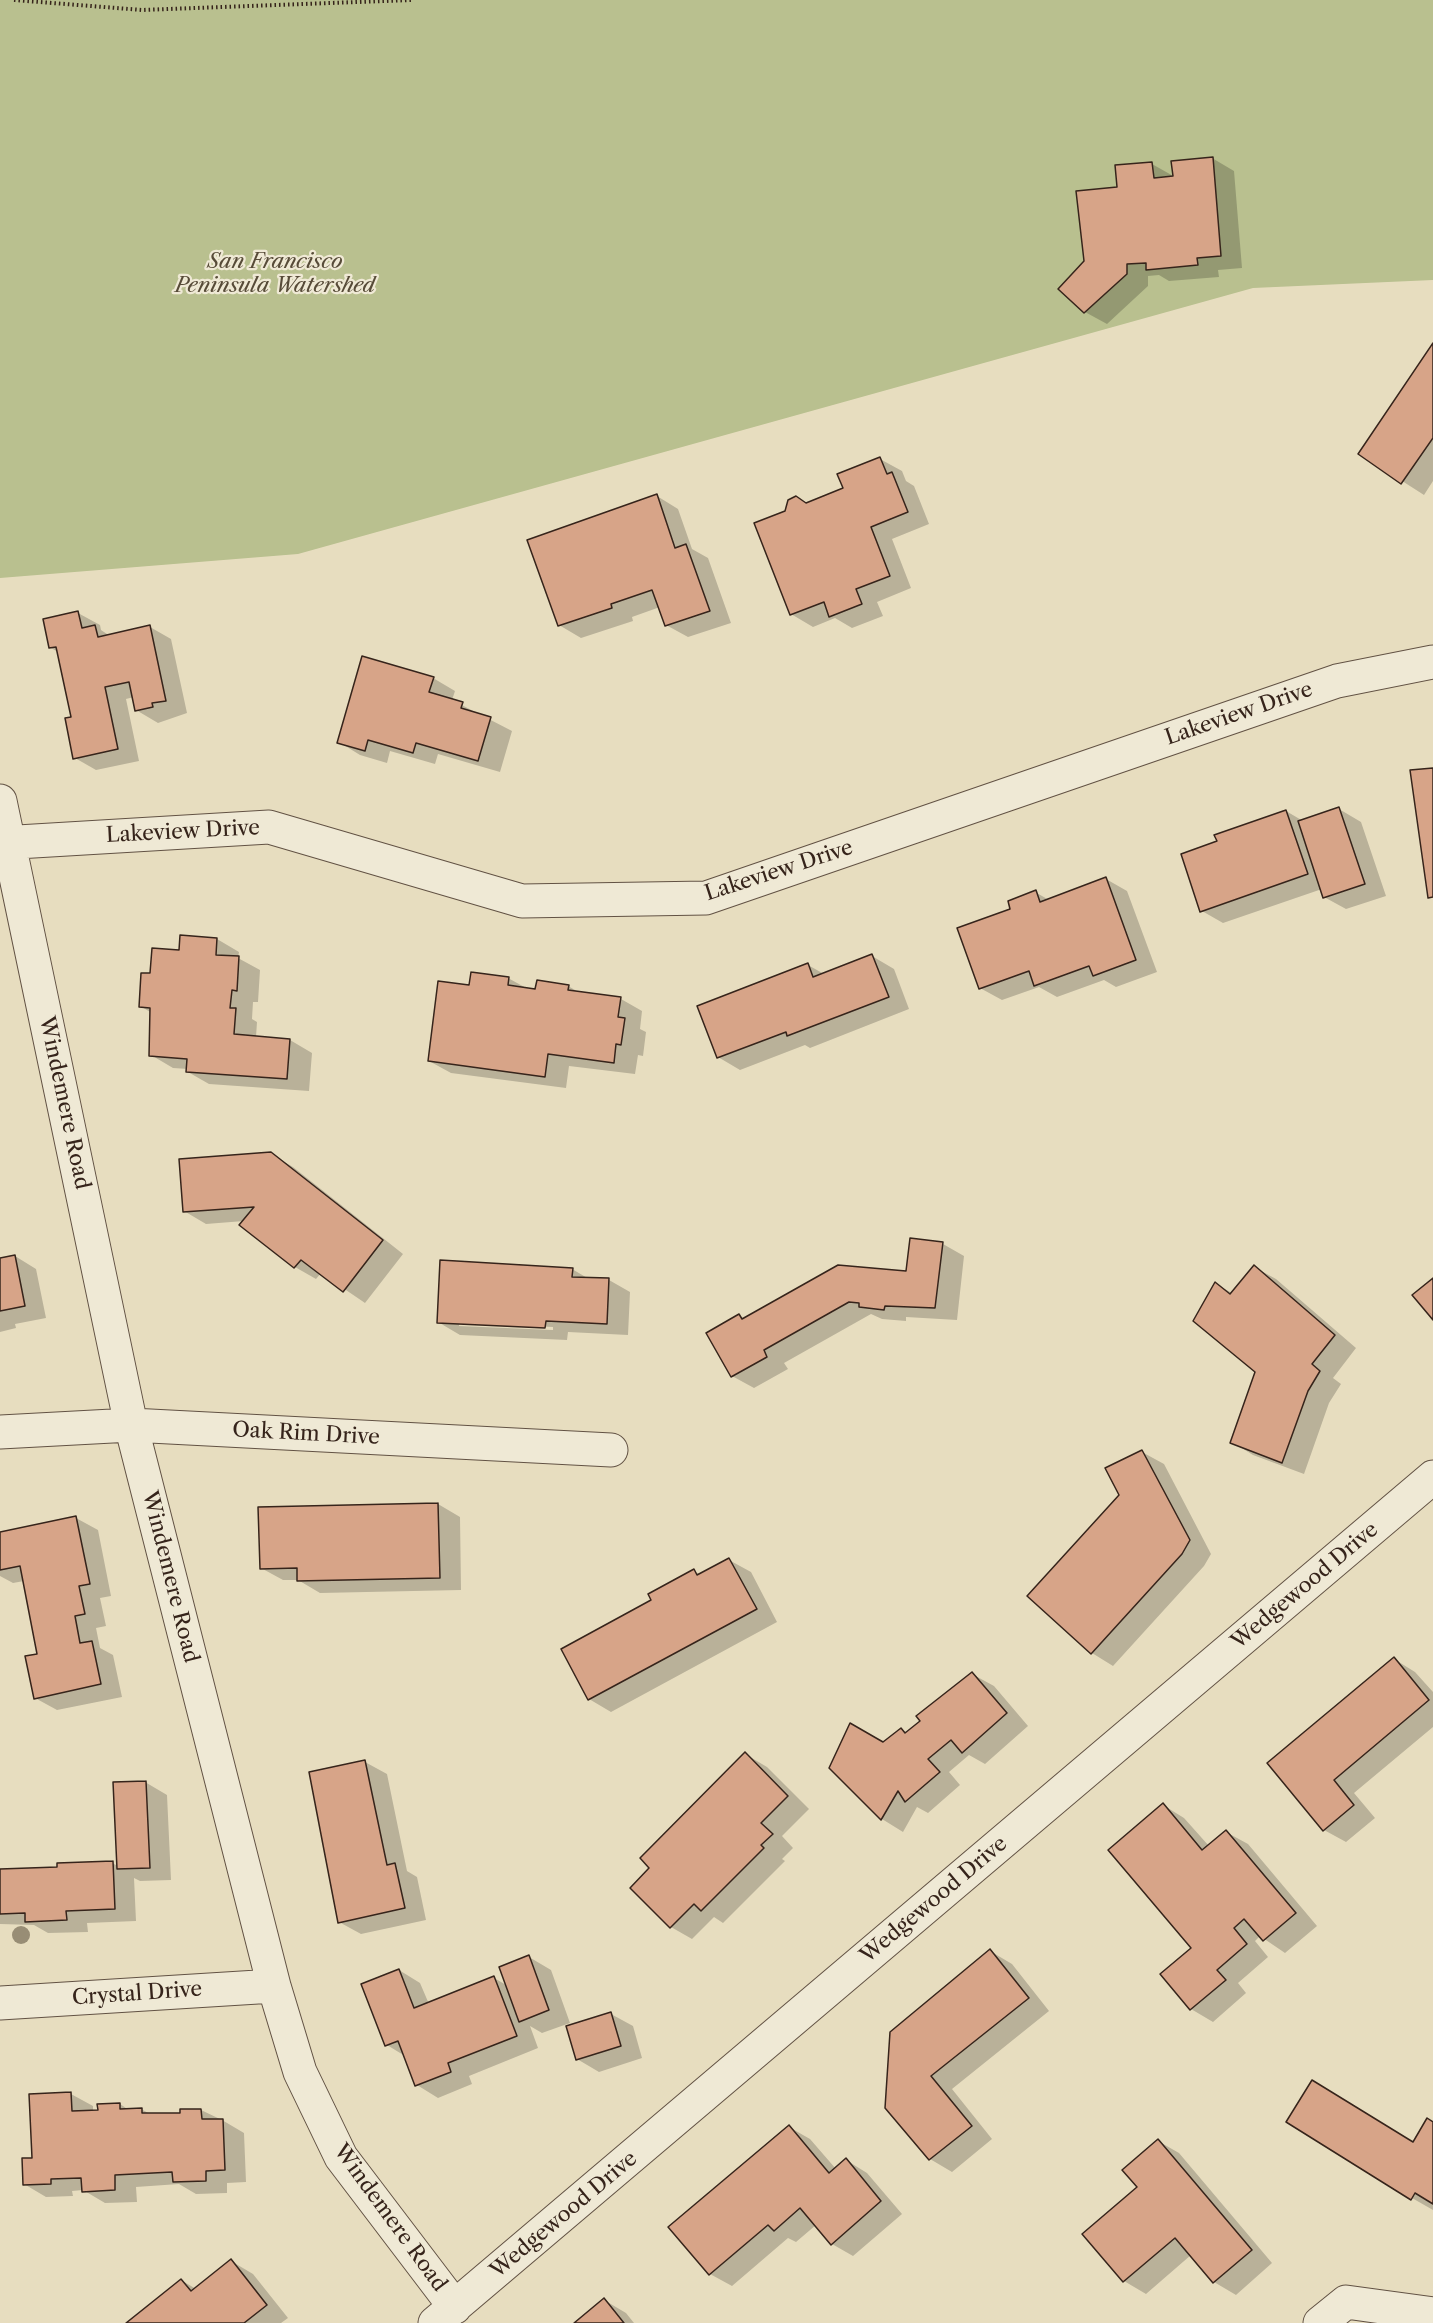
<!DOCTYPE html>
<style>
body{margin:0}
canvas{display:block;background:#e7ddbf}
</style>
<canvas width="1433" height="2323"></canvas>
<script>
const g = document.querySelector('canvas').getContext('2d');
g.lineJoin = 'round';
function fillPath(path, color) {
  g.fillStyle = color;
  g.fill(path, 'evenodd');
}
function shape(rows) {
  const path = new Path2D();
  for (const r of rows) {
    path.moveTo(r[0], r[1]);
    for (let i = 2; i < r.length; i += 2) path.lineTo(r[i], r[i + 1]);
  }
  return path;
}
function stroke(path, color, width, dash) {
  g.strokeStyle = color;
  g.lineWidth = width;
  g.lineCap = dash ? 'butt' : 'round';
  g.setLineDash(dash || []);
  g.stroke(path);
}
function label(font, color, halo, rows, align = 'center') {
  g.font = font + ' "Libre Caslon Text",serif';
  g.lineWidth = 4.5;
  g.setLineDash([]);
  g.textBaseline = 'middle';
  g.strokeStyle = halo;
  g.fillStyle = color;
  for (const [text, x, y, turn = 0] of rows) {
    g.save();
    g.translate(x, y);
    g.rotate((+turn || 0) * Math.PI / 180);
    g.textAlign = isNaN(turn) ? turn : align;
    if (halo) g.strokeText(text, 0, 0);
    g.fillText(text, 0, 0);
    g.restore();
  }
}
const green = shape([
 [0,0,1433,0,1433,280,1253,288,298,554,0,578]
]);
const shadow = shape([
 [1212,158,1234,171,1242,268,1218,270,1219,277,1169,281,1159,275,1148,276,1148,286,1107,324,1085,312,1085,262,1118,189,1152,164,1175,177],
 [1433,346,1433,481,1424,495,1360,454],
 [880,459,902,471,906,481,914,486,929,524,892,539,911,588,877,602,883,616,852,628,835,618,813,627,791,614,807,504,845,489],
 [657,496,678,509,692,549,708,558,731,623,688,637,666,625,660,607,632,617,633,621,581,638,559,625],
 [78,613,100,625,101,630,110,636,150,627,171,639,187,713,158,723,136,710,134,697,126,699,139,761,96,770,75,758,73,718,58,652,51,648],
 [433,678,455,691,452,700,512,731,500,772,438,754,435,764,390,751,387,763,360,755,339,742],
 [1339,809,1361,822,1386,896,1346,909,1324,897,1322,889,1223,923,1202,911,1218,842,1286,811,1303,821],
 [1106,879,1127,891,1157,972,1116,987,1104,980,1057,997,1039,987,1002,1000,980,988,1012,910,1035,892,1049,900],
 [182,937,217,939,239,952,238,958,260,970,258,1002,253,1002,252,1019,257,1022,256,1037,290,1040,312,1053,309,1091,209,1084,188,1072,188,1069,173,1068,151,1055,152,1013,140,1006,152,975,181,952],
 [872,956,894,969,909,1009,810,1048,805,1045,740,1070,718,1057,808,965,824,974],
 [508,978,528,989,568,986,582,994,621,999,642,1011,640,1029,646,1032,643,1056,638,1055,635,1074,569,1066,566,1088,451,1073,429,1061,470,987],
 [271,1154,293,1167,403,1254,365,1303,321,1273,316,1279,295,1267,244,1221,206,1224,184,1211],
 [943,1244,964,1256,957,1320,906,1317,906,1321,882,1319,871,1314,784,1363,788,1369,754,1388,732,1376,739,1316,745,1319,907,1273],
 [15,1256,36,1269,46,1318,15,1324,16,1328,0,1332,0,1259],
 [1254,1267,1276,1279,1356,1348,1333,1378,1341,1384,1329,1403,1304,1474,1253,1455,1232,1442,1257,1371,1216,1284,1232,1293],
 [572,1269,589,1279,609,1280,630,1292,628,1335,568,1332,567,1340,460,1335,438,1322],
 [459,1323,553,1327,553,1330,459,1326],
 [1142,1452,1164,1464,1211,1554,1204,1566,1113,1666,1092,1653,1121,1495],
 [438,1504,460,1517,461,1590,320,1593,298,1580,283,1580,261,1568],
 [76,1518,98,1530,111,1596,100,1598,106,1626,96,1628,100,1648,113,1655,122,1697,57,1710,35,1698,39,1655,24,1581,13,1583,0,1576,0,1534],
 [729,1560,751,1572,777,1622,611,1712,589,1699,653,1600,694,1571,701,1575],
 [1394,1659,1415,1672,1433,1692,1433,1727,1354,1793,1375,1818,1346,1842,1324,1830,1269,1763],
 [972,1674,994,1686,1028,1726,985,1764,969,1755,949,1772,960,1785,928,1813,917,1807,903,1832,882,1819,831,1768,883,1744,901,1729,908,1733],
 [745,1754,767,1767,809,1809,782,1836,793,1848,782,1859,785,1861,723,1923,714,1917,692,1939,671,1927,651,1868],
 [365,1762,387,1774,407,1871,417,1877,426,1920,361,1934,339,1922],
 [145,1782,167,1795,171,1880,140,1881,134,1878,136,1921,87,1923,88,1932,48,1933,34,1925,0,1924,0,1871,112,1863,118,1866],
 [1163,1805,1184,1818,1209,1846,1226,1832,1248,1844,1317,1926,1285,1953,1260,1936,1255,1941,1268,1957,1238,1983,1246,1993,1213,2022,1191,2009,1193,1948],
 [990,1951,1012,1964,1049,2011,952,2089,992,2139,952,2172,930,2159,887,2107],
 [529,1957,551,1970,570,2023,542,2033,530,2026,538,2048,469,2076,472,2084,438,2098,417,2085,405,2056,387,2045,399,1970,420,1983,429,2004,494,1978,508,1986],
 [611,2014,633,2026,642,2058,599,2072,577,2059],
 [71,2094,93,2106,93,2112,120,2104,129,2110,141,2109,150,2114,182,2115,201,2110,222,2120,244,2133,246,2182,227,2183,227,2193,196,2194,179,2184,136,2187,137,2202,105,2203,83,2190,72,2191,73,2196,46,2197,24,2184,33,2159],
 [1433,2123,1433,2210,1412,2198,1413,2144],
 [789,2127,810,2139,836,2169,846,2160,867,2173,902,2214,853,2256,832,2244,816,2225,796,2242,788,2238,732,2286,710,2274],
 [1158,2141,1179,2153,1272,2263,1236,2295,1214,2282,1191,2255,1146,2294,1124,2281,1084,2234,1139,2187],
 [231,2261,253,2274,288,2318,281,2323,128,2323,181,2280,196,2289],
 [604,2300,626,2313,634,2323,576,2323]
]);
const building = shape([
 [1213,157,1221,256,1197,258,1198,265,1146,270,1146,263,1127,264,1127,274,1084,313,1058,289,1084,261,1076,191,1117,187,1115,165,1152,162,1154,178,1173,176,1171,161,1213,157],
 [1433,343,1433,438,1401,484,1358,454,1433,343],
 [880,457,887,474,892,472,908,512,871,527,890,576,856,589,862,604,829,617,824,602,790,615,754,523,785,511,788,500,796,496,806,503,843,488,837,474,880,457],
 [657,494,675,548,686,544,710,611,665,626,652,590,611,604,612,608,558,626,527,540,657,494],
 [78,611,82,628,95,625,98,637,150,625,166,701,152,703,153,707,135,711,129,682,105,687,118,749,73,759,65,718,71,717,56,647,49,648,43,619,78,611],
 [362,656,434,677,429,692,463,702,461,708,491,717,478,761,416,743,413,753,368,740,365,751,337,743,362,656],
 [1433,768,1433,897,1428,898,1410,770,1433,768],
 [1339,807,1365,884,1323,898,1298,821,1339,807],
 [1286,810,1308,874,1200,912,1181,854,1217,841,1214,835,1286,810],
 [1106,877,1136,960,1093,976,1089,966,1034,986,1029,971,979,989,957,928,1010,909,1008,901,1036,890,1040,902,1106,877],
 [180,935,217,938,216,955,239,956,237,991,232,990,230,1008,236,1008,234,1034,290,1039,287,1079,186,1072,187,1059,149,1056,150,1008,139,1007,141,973,150,973,152,948,179,950,180,935],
 [872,954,889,997,787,1036,786,1032,717,1058,697,1006,808,963,813,977,872,954],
 [471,972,509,977,508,985,535,989,537,980,569,985,568,990,621,997,618,1017,625,1018,621,1045,616,1044,614,1063,548,1054,545,1077,428,1061,438,981,469,985,471,972],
 [271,1152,383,1240,343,1292,301,1260,294,1268,239,1225,254,1207,183,1212,179,1159,271,1152],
 [910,1238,943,1242,935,1308,885,1306,884,1310,859,1307,859,1303,849,1302,764,1350,767,1357,731,1377,706,1333,739,1314,742,1319,838,1265,906,1271,910,1238],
 [15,1255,25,1306,0,1311,0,1258,15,1255],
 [440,1260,573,1268,572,1277,609,1278,607,1324,546,1321,545,1328,437,1323,440,1260],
 [1254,1265,1335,1335,1312,1364,1320,1371,1308,1391,1282,1463,1230,1443,1255,1372,1193,1321,1215,1282,1230,1294,1254,1265],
 [1433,1278,1433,1320,1412,1295,1433,1278],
 [1142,1450,1190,1540,1182,1554,1091,1654,1027,1596,1119,1495,1105,1468,1142,1450],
 [438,1503,440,1578,297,1581,297,1568,260,1569,258,1507,438,1503],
 [76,1516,90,1584,79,1586,85,1614,75,1616,80,1643,92,1641,101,1684,34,1699,25,1656,37,1654,20,1566,0,1570,0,1532,76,1516],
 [729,1558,757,1609,588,1700,561,1649,651,1600,648,1594,694,1569,697,1575,729,1558],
 [1394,1657,1429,1700,1334,1780,1354,1805,1323,1831,1267,1763,1394,1657],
 [972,1672,1007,1713,962,1753,951,1740,928,1759,940,1772,905,1802,898,1791,881,1820,829,1768,850,1723,883,1742,901,1728,905,1733,920,1721,916,1716,972,1672],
 [745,1752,788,1796,761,1823,773,1834,761,1845,764,1848,701,1911,694,1904,670,1928,630,1888,649,1868,640,1858,745,1752],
 [365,1760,387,1865,395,1863,405,1908,338,1923,309,1772,365,1760],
 [146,1781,150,1868,117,1869,113,1782,146,1781],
 [1163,1803,1202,1850,1226,1830,1296,1913,1263,1941,1244,1919,1234,1928,1247,1944,1217,1970,1226,1980,1190,2010,1160,1974,1191,1948,1108,1850,1163,1803],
 [113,1861,115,1909,66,1911,67,1920,25,1922,25,1913,0,1914,0,1869,57,1867,57,1863,113,1861],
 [990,1949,1029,1998,931,2076,972,2126,929,2160,885,2108,890,2032,990,1949],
 [529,1955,549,2010,519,2022,499,1967,529,1955],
 [399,1969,414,2008,494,1976,517,2036,448,2063,451,2072,415,2086,398,2041,385,2046,361,1984,399,1969],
 [611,2012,621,2046,576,2060,566,2026,611,2012],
 [1312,2080,1413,2142,1427,2118,1433,2122,1433,2204,1415,2193,1411,2200,1286,2122,1312,2080],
 [71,2092,72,2111,98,2110,97,2104,120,2103,120,2109,142,2108,142,2113,180,2113,180,2109,201,2109,202,2119,223,2119,225,2170,206,2171,206,2181,173,2182,172,2172,115,2175,115,2190,82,2192,81,2178,51,2179,51,2184,23,2185,22,2158,32,2158,29,2094,71,2092],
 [789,2125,829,2173,846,2158,881,2201,831,2245,800,2208,774,2231,768,2225,709,2275,668,2227,789,2125],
 [1158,2139,1252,2250,1213,2283,1175,2238,1123,2282,1082,2234,1137,2187,1122,2170,1158,2139],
 [231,2259,267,2305,244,2323,126,2323,181,2279,191,2291,231,2259],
 [604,2298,624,2323,574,2323,604,2298]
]);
const path = shape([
 [14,0,142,10,411,0]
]);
const minor = shape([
 [0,801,131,1425,274,1986,300,2072,341,2157,455,2307],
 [0,843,269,827,522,901,706,898,1337,681,1433,662],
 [0,1432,131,1425,611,1450],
 [0,2003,274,1986],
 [435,2323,1433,1477],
 [1320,2323,1346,2302,1433,2314]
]);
const trees = [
 [21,1935]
];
const parkNames = [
 ["San Francisco",275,262],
 ["Peninsula Watershed",275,286]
];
const streetNames = [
 ["Lakeview Drive",1239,714,-19],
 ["Lakeview Drive",183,832,-3],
 ["Lakeview Drive",779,871,-18],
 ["Windemere Road",64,1103,78],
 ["Oak Rim Drive",306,1434,3],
 ["Windemere Road",170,1577,76],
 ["Wedgewood Drive",1305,1586,-40],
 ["Wedgewood Drive",934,1900,-40],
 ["Crystal Drive",137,1994,-4],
 ["Wedgewood Drive",564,2215,-40],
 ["Windemere Road",390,2218,54]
];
fillPath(green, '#b9c08f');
fillPath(shadow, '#0003');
fillPath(building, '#d7a488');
stroke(building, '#36241b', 1.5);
stroke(minor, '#625244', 35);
stroke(path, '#36241b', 4, [1.5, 3]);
stroke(minor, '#efe9d5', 33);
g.fillStyle = '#988d75';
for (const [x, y] of trees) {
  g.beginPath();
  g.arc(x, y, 9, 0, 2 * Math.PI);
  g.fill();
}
label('italic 21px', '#574b38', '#efe9d5', parkNames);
label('21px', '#36241b', '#efe9d5', streetNames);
</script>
